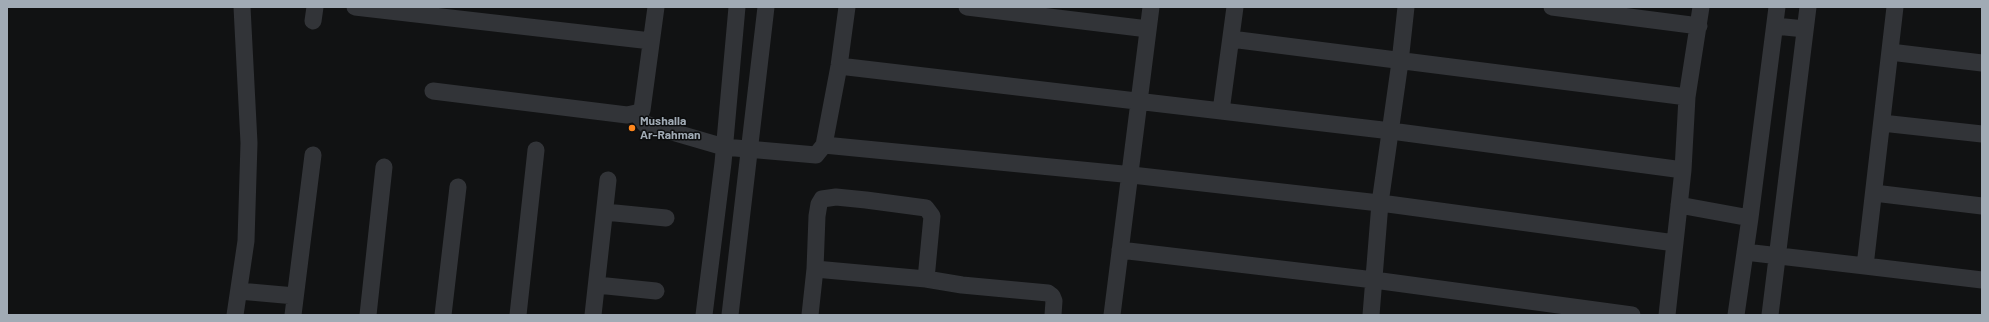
<!DOCTYPE html>
<style>
body{margin:0}
#map{position:relative;width:1989px;height:322px;overflow:hidden;background:#111213;font-family:Barlow,sans-serif}
canvas{display:block}
.frame{position:absolute;inset:0;border:8px solid #a1abb5;pointer-events:none}
</style>
<div id="map">
<canvas width="1989" height="322"></canvas>
<div class="frame"></div>
</div>
<script>
const g = document.querySelector('canvas').getContext('2d');
g.lineJoin = 'round';
function shape(rows) {
  const path = new Path2D();
  for (const r of rows) {
    path.moveTo(r[0], r[1]);
    for (let i = 2; i < r.length; i += 2) path.lineTo(r[i], r[i + 1]);
  }
  return path;
}
function stroke(path, color, width, dash) {
  g.strokeStyle = color;
  g.lineWidth = width;
  g.lineCap = dash ? 'butt' : 'round';
  g.setLineDash(dash || []);
  g.stroke(path);
}
function label(font, color, halo, rows, align = 'center') {
  g.font = font + ' Barlow,sans-serif';
  g.lineWidth = 3;
  g.setLineDash([]);
  g.textBaseline = 'middle';
  g.strokeStyle = halo;
  g.fillStyle = color;
  for (const [text, x, y, turn = 0] of rows) {
    g.save();
    g.translate(x, y);
    g.rotate((+turn || 0) * Math.PI / 180);
    g.textAlign = isNaN(turn) ? turn : align;
    if (halo) g.strokeText(text, 0, 0);
    g.fillText(text, 0, 0);
    g.restore();
  }
}
const street = shape([
 [355,7,651,41],
 [967,7,1148,29],
 [1552,7,1699,26],
 [313,21,315,7],
 [1775,26,1805,29],
 [1231,39,1687,97],
 [1890,52,1982,63],
 [839,66,1391,131,1683,170],
 [433,91,627,115,636,113,642,110,656,7],
 [1221,111,1235,7],
 [636,113,645,124,724,147,816,155,824,145,839,66,847,7],
 [1882,123,1982,134],
 [824,145,1123,174,1388,204,1675,243],
 [1874,193,1982,206],
 [1679,205,1750,218],
 [605,212,666,218],
 [1120,250,1374,280,1632,315],
 [1745,252,1865,266,1895,7],
 [1865,266,1982,280],
 [815,269,926,279,962,285,1048,293,1052,296,1054,301,1053,315],
 [597,285,656,291],
 [239,291,295,296],
 [235,315,246,241,249,143,242,7],
 [293,315,313,155],
 [368,315,384,167],
 [443,315,458,187],
 [518,315,536,150],
 [593,315,608,180],
 [704,315,723,163,737,7],
 [730,315,766,7],
 [810,315,815,269,817,216,819,204,822,199,836,197,866,200,926,208,932,216,926,279],
 [1112,315,1151,7],
 [1371,315,1380,203,1400,62,1406,7],
 [1667,315,1683,170,1687,97,1701,7],
 [1736,315,1750,218,1777,7],
 [1770,315,1808,7]
]);
const markers = [
 [632,128,4,"#ff871d"]
];
const poiNames = [
 ["Mushalla",640,121],
 ["Ar-Rahman",640,135]
];
stroke(street, '#323438', 17);
for (const [x, y, r, color] of markers) {
  const dot = new Path2D();
  dot.arc(x, y, r, 0, 2 * Math.PI);
  g.fillStyle = color;
  g.fill(dot);
  stroke(dot, '#0c0d0e', 1.5);
}
label('bold 12px', '#a1abb5', '#0c0d0e', poiNames, 'left');
</script>
